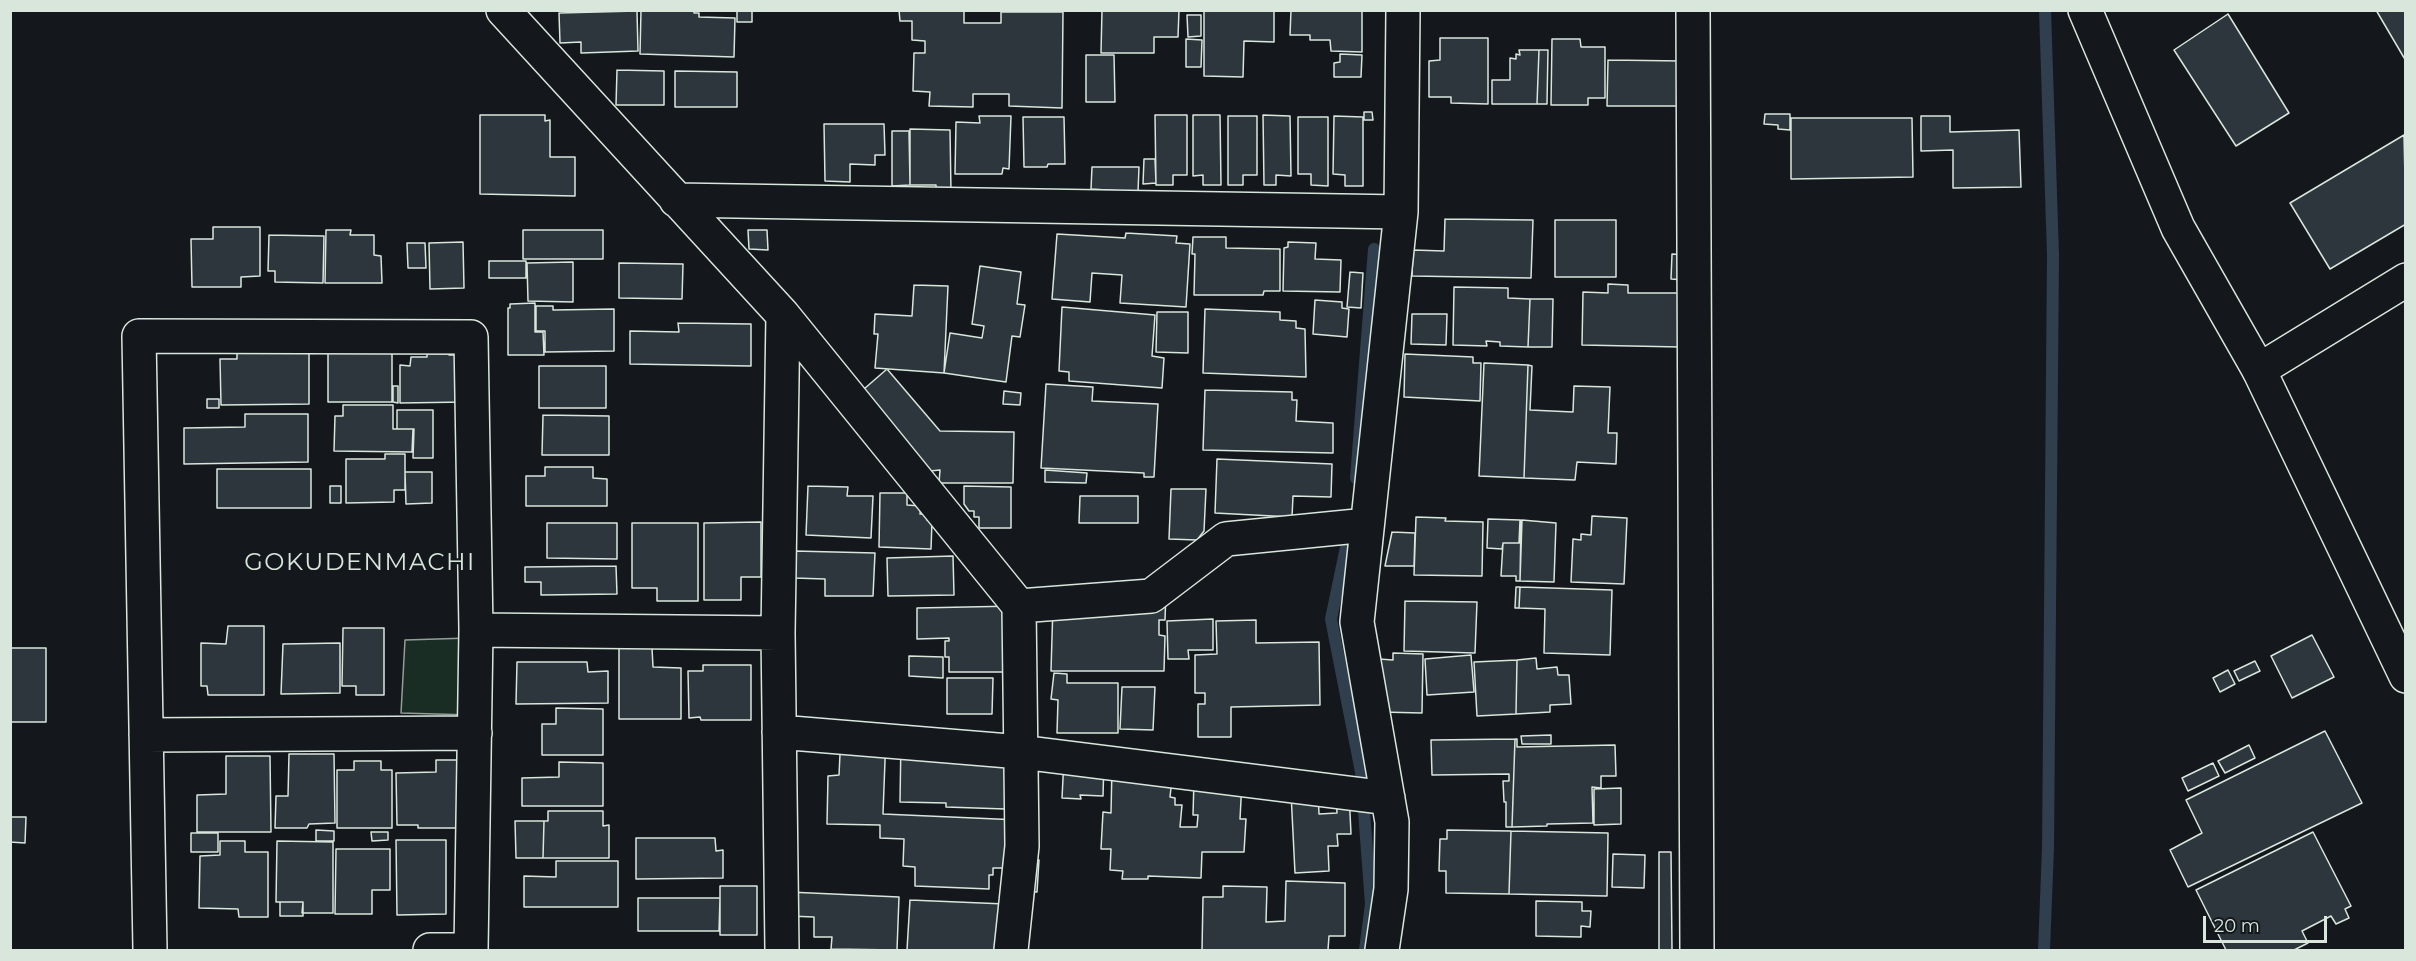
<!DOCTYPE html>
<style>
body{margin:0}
#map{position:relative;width:2416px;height:961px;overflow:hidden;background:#14181c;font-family:Montserrat,sans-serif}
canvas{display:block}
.frame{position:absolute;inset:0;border:12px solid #d8e6dc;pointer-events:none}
.scale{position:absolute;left:2203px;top:916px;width:124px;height:27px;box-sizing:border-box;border:3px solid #d8e6dc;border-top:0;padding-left:8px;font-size:18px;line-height:21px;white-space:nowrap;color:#d8e6dc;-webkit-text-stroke:4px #14181c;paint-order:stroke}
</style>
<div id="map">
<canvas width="2416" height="961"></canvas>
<div class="frame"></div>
<div class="scale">20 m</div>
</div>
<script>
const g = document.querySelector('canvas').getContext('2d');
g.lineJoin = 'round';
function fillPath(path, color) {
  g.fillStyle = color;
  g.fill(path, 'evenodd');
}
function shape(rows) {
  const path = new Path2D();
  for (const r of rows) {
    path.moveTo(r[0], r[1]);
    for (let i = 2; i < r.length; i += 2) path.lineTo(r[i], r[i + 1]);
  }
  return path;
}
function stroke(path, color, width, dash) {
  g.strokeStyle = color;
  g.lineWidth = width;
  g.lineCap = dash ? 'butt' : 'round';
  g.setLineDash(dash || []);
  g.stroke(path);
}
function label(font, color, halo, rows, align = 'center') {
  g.font = font + ' Montserrat,sans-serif';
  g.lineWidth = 4.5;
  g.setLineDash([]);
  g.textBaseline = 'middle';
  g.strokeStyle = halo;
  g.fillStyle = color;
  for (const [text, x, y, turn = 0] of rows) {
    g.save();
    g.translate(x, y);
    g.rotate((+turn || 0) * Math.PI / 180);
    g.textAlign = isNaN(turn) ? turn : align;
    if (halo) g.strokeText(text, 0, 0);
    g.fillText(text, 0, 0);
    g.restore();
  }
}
const green = shape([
 [469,638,470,715,401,713,405,640,469,638]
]);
const stream = shape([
 [1356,478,1374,249],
 [1350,528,1331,619,1361,772,1371,904,1365,950],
 [2044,950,2048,848,2053,255,2045,10]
]);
const building = shape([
 [641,10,694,10,694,13,699,13,699,17,735,18,734,57,640,54,641,10],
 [737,10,752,10,752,22,737,22,737,10],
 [899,10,964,10,964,23,1001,23,1001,12,1063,12,1062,108,1009,106,1009,94,973,94,973,107,929,106,930,92,913,91,914,53,925,53,925,41,912,40,912,21,900,21,899,10],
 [1102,10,1179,10,1178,37,1154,37,1154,53,1101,53,1102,10],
 [1204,10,1274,10,1274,42,1244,41,1243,77,1204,76,1204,10],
 [1291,10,1362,10,1362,52,1331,51,1330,40,1310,40,1310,35,1290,35,1291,10],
 [2376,10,2406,10,2406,61,2403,56,2376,10],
 [637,11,638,51,581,53,581,42,560,43,559,13,637,11],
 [2228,14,2289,113,2236,146,2174,50,2228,14],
 [1187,15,1201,15,1201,36,1188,37,1187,15],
 [1440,38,1488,38,1488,104,1451,103,1451,97,1429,97,1429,61,1440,60,1440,38],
 [1186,39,1202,40,1201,67,1186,67,1186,39],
 [1552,39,1580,39,1581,47,1605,47,1605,98,1588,98,1588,105,1551,105,1552,39],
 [1519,50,1539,50,1537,104,1492,104,1492,80,1510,80,1510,58,1516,59,1516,54,1520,55,1519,50],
 [1539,50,1548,50,1547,104,1537,104,1539,50],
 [1340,54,1362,55,1361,77,1334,77,1334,63,1340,62,1340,54],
 [1086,55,1114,55,1115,102,1086,102,1086,55],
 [1608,60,1683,61,1683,106,1607,106,1608,60],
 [617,70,664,71,664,105,616,105,617,70],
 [675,71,737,72,737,107,675,107,675,71],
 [1364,112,1372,112,1373,120,1364,120,1364,112],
 [1765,114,1790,114,1790,130,1778,129,1778,125,1764,124,1765,114],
 [480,115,545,115,545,121,550,120,550,157,575,157,575,196,480,194,480,115],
 [1155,115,1187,115,1187,175,1173,175,1173,185,1156,185,1155,115],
 [1193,115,1220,115,1221,185,1203,185,1203,175,1193,176,1193,115],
 [1263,115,1290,116,1291,176,1276,175,1276,185,1264,185,1263,115],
 [979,116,1011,116,1009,169,1003,168,1002,174,955,174,956,122,980,123,979,116],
 [1228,116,1257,116,1257,175,1243,175,1243,185,1228,185,1228,116],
 [1334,116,1363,117,1363,186,1345,186,1345,175,1333,174,1334,116],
 [1921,116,1950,116,1950,132,2019,130,2021,187,1953,188,1953,150,1921,151,1921,116],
 [1023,117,1064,117,1065,164,1048,164,1047,167,1024,167,1023,117],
 [1298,117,1328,117,1328,186,1311,185,1311,174,1298,174,1298,117],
 [1791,118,1912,118,1913,177,1791,179,1791,118],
 [824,124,884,124,885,155,875,155,875,165,850,164,850,182,825,181,824,124],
 [910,129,950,130,951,192,936,191,936,185,910,185,910,129],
 [892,131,909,131,910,185,892,186,892,131],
 [2404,135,2406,224,2330,269,2290,203,2404,135],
 [1144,159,1155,159,1156,183,1143,184,1144,159],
 [1092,167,1139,167,1138,192,1091,189,1092,167],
 [1445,219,1533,220,1531,278,1412,276,1413,250,1444,251,1445,219],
 [1555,220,1616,220,1616,277,1555,277,1555,220],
 [213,227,260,227,260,276,241,277,241,287,192,287,191,239,213,239,213,227],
 [326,230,351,230,350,235,374,235,374,255,381,256,382,283,325,283,326,230],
 [523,230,603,230,603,259,523,259,523,230],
 [748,230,767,230,768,250,749,249,748,230],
 [1126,233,1177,236,1176,243,1190,244,1186,307,1120,303,1122,275,1092,273,1090,302,1052,299,1057,234,1125,238,1126,233],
 [269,235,324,236,323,283,275,282,275,271,268,271,269,235],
 [1193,237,1226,237,1226,248,1280,249,1280,291,1264,291,1263,295,1194,295,1195,254,1192,254,1193,237],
 [463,242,464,288,430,289,429,243,463,242],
 [1288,242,1316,243,1315,259,1341,260,1340,292,1283,291,1284,248,1288,247,1288,242],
 [407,243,425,243,426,268,408,268,407,243],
 [1672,254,1686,255,1685,280,1671,279,1672,254],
 [489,261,526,261,526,278,489,278,489,261],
 [573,262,573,302,528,301,527,263,573,262],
 [619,263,683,264,682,299,619,298,619,263],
 [980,266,1021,272,1017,304,1025,305,1020,337,1012,336,1006,382,944,373,950,333,982,338,984,326,972,324,980,266],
 [1350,272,1363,273,1361,308,1347,307,1350,272],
 [1608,284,1628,285,1628,293,1681,293,1680,347,1582,345,1583,292,1608,293,1608,284],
 [914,285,948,286,944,373,875,368,878,334,874,334,875,314,912,316,914,285],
 [1454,287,1508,288,1508,298,1530,299,1528,347,1500,346,1500,342,1486,341,1487,346,1453,345,1454,287],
 [1530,299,1553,299,1552,347,1528,347,1530,299],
 [1315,300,1342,302,1342,308,1349,309,1347,337,1313,334,1315,300],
 [535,303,535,332,543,332,544,355,508,355,508,308,510,308,510,304,535,303],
 [536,306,553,306,553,310,614,309,614,351,545,352,545,331,536,331,536,306],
 [1062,307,1155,315,1152,356,1164,358,1162,388,1069,381,1069,372,1059,371,1062,307],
 [1205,309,1280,312,1280,320,1296,321,1296,328,1305,329,1306,377,1203,373,1205,309],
 [1157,312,1188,312,1188,353,1156,352,1157,312],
 [1412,314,1447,314,1446,345,1411,344,1412,314],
 [678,323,751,324,751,366,630,364,630,331,679,332,678,323],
 [392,342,392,402,328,402,328,352,392,342],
 [427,343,448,343,449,355,465,355,466,402,400,403,400,365,410,366,411,357,427,357,427,343],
 [309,348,309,404,221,405,220,359,237,359,237,349,309,348],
 [1405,354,1473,357,1473,363,1481,363,1480,401,1404,397,1405,354],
 [1484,363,1528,365,1524,478,1479,476,1484,363],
 [1528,365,1532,366,1530,410,1573,412,1574,386,1610,387,1608,433,1617,433,1616,464,1577,462,1575,480,1524,478,1528,365],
 [539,366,606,366,606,408,539,408,539,366],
 [887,369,940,431,1014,432,1013,483,939,483,940,470,930,471,864,389,887,369],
 [1046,384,1093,387,1092,401,1158,404,1154,477,1144,477,1144,473,1041,468,1046,384],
 [393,386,398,386,398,403,393,402,393,386],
 [1205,390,1292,392,1292,400,1297,400,1296,421,1333,423,1333,453,1203,450,1205,390],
 [1004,391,1021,393,1020,405,1003,404,1004,391],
 [207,399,219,399,219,408,207,408,207,399],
 [343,405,393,405,393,429,413,429,412,452,334,451,335,416,343,416,343,405],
 [397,410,433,410,433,458,413,458,414,429,397,429,397,410],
 [245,414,308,414,308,462,184,464,184,428,245,427,245,414],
 [543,415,609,416,609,455,542,455,543,415],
 [385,454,405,454,405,490,394,490,394,502,346,503,346,459,385,459,385,454],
 [1217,459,1332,464,1331,497,1293,496,1292,517,1215,513,1217,459],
 [545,467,593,467,593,478,607,479,607,506,526,506,526,476,545,476,545,467],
 [217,469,311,469,311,508,217,508,217,469],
 [1045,470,1087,473,1086,483,1045,482,1045,470],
 [405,472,432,472,432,503,406,504,405,472],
 [330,486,341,486,341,503,330,503,330,486],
 [808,486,848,487,847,496,873,496,871,538,806,535,808,486],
 [964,486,1011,487,1011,528,979,528,979,517,974,517,974,511,969,511,964,504,964,486],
 [1171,489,1206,489,1204,531,1197,540,1169,539,1171,489],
 [880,493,907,493,907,505,921,506,920,514,927,514,927,520,932,521,931,549,879,547,880,493],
 [1080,496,1138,496,1138,523,1079,523,1080,496],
 [1592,516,1627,518,1624,584,1571,582,1573,539,1581,540,1581,534,1591,535,1592,516],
 [1416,517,1446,518,1445,521,1483,522,1482,576,1414,575,1416,517],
 [1488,519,1520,520,1519,543,1503,543,1502,549,1487,548,1488,519],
 [1521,520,1520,581,1516,581,1516,576,1501,576,1503,543,1520,543,1521,520],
 [1522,520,1556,523,1554,582,1520,581,1522,520],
 [761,522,761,577,741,577,741,600,704,600,704,523,761,522],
 [547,523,617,523,617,559,547,558,547,523],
 [632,523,698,523,698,601,657,601,657,588,632,588,632,523],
 [1392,532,1415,533,1414,566,1385,566,1392,532],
 [794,551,875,553,873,596,825,596,825,579,794,578,794,551],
 [953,556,954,595,888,596,887,558,953,556],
 [616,566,617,594,541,595,541,582,525,582,525,567,616,566],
 [1516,587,1520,587,1519,608,1515,608,1516,587],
 [1520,587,1612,590,1610,655,1544,653,1545,609,1519,608,1520,587],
 [1166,590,1165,620,1159,620,1159,635,1165,636,1164,671,1051,671,1053,604,1166,590],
 [1405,601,1477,602,1475,653,1404,651,1405,601],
 [1016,606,1013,672,949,672,949,657,945,657,945,641,949,641,949,638,917,639,917,608,1016,606],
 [1213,619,1213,650,1188,650,1189,659,1168,659,1167,621,1213,619],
 [1256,620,1256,643,1319,642,1320,705,1231,707,1231,737,1198,737,1198,704,1205,704,1205,693,1195,693,1195,655,1217,654,1216,621,1256,620],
 [228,626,264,626,264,695,208,695,207,686,201,686,201,643,226,644,228,626],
 [343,628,384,628,384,695,356,695,356,686,342,686,343,628],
 [2312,635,2334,677,2292,698,2271,656,2312,635],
 [340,643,340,693,281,694,283,644,340,643],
 [10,648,46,648,46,722,10,722,10,648],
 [619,648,652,648,653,667,681,668,681,719,619,719,619,648],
 [1393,653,1423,654,1422,713,1381,712,1379,659,1393,660,1393,653],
 [1471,655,1474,692,1427,695,1425,659,1471,655],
 [909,656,943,657,943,678,909,676,909,656],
 [1536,658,1537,669,1557,667,1558,675,1569,675,1571,704,1550,705,1550,712,1516,714,1517,660,1536,658],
 [1517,660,1516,714,1477,716,1474,662,1517,660],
 [2255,661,2260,671,2239,681,2234,671,2255,661],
 [517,662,587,662,588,672,608,671,608,703,516,704,517,662],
 [703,665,751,665,751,720,701,720,700,717,689,718,688,671,703,671,703,665],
 [2228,670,2235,684,2220,692,2213,678,2228,670],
 [1054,673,1067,674,1067,683,1118,683,1118,733,1057,733,1058,700,1051,699,1054,673],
 [947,678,993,678,992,714,947,714,947,678],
 [1122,687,1155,687,1153,730,1120,729,1122,687],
 [556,708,603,709,603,755,542,755,542,724,556,724,556,708],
 [2325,731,2362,803,2188,887,2170,850,2202,833,2186,800,2325,731],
 [841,733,886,734,883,814,1019,820,1028,860,1039,860,1037,892,1005,891,1006,868,993,868,993,875,989,875,989,889,915,886,915,867,903,866,904,839,880,838,880,825,827,824,828,776,839,775,841,733],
 [1551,735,1551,744,1522,744,1521,736,1551,735],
 [901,738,1016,769,1015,806,1005,805,1005,809,946,807,946,803,900,802,901,738],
 [1515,739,1517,739,1517,747,1615,745,1616,776,1601,776,1601,788,1592,787,1593,823,1547,824,1547,826,1512,827,1515,739],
 [1515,739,1512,827,1506,827,1506,802,1504,802,1503,781,1509,781,1509,774,1432,775,1431,740,1515,739],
 [2249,745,2255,758,2225,773,2218,761,2249,745],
 [289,754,334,754,335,823,309,824,307,828,275,828,276,796,288,796,289,754],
 [226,756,270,756,271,832,197,832,197,795,226,794,226,756],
 [1064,759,1104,761,1103,796,1080,795,1081,799,1062,798,1064,759],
 [436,760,464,760,463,828,418,828,418,825,397,825,396,773,436,772,436,760],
 [354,761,381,761,381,770,392,770,392,828,337,828,337,770,354,770,354,761],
 [559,762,603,763,603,806,522,806,522,778,559,777,559,762],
 [2213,763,2219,776,2188,791,2182,778,2213,763],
 [1112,767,1172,779,1170,797,1175,798,1175,805,1182,805,1180,827,1197,827,1198,815,1193,815,1194,780,1242,781,1240,819,1246,819,1244,852,1202,852,1201,878,1148,876,1148,879,1122,879,1123,871,1110,870,1111,849,1101,849,1103,812,1111,813,1112,767],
 [1621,788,1621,824,1594,825,1594,789,1621,788],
 [1318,791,1319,814,1337,813,1336,793,1349,792,1351,834,1337,834,1338,846,1328,846,1329,871,1295,873,1291,793,1318,791],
 [548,811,603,811,603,826,609,825,609,858,543,858,544,821,548,821,548,811],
 [10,817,26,817,25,843,10,842,10,817],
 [515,821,544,821,543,858,516,858,515,821],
 [316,830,334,831,334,841,316,841,316,830],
 [1447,830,1511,831,1509,894,1446,893,1446,871,1439,871,1440,839,1447,839,1447,830],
 [1511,831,1608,833,1607,896,1509,894,1511,831],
 [371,832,388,832,388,840,372,841,371,832],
 [2313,832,2351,906,2345,909,2349,918,2336,924,2331,916,2302,931,2308,943,2294,950,2226,950,2196,890,2313,832],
 [191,833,218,833,218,852,191,852,191,833],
 [636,838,715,838,716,851,723,850,723,878,636,879,636,838],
 [396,840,446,840,446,914,397,915,396,840],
 [220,841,245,841,245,852,268,852,268,917,239,917,238,909,199,908,200,856,220,855,220,841],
 [277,841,333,842,333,913,302,913,303,902,276,902,277,841],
 [336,849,390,849,390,890,372,890,372,914,335,914,336,849],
 [1659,852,1671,852,1672,950,1659,950,1659,852],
 [1613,854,1645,855,1644,888,1612,887,1613,854],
 [556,861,618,861,618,907,524,907,524,876,556,877,556,861],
 [1286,881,1345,883,1345,936,1329,936,1328,950,1202,950,1203,897,1223,897,1223,886,1267,887,1266,922,1285,921,1286,881],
 [720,886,757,886,757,935,720,935,720,886],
 [789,892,899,897,897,950,831,949,832,937,814,937,814,917,789,916,789,892],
 [638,898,720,898,719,931,638,931,638,898],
 [910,900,1005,904,1008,950,907,950,910,900],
 [1536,901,1582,902,1582,911,1591,911,1590,927,1581,926,1581,937,1536,936,1536,901],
 [280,902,303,902,303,916,280,916,280,902]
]);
const minor = shape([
 [503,10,783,315,1019,606,1022,846,1011,950],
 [1693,10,1697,950],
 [676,200,1401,212],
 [2259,370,2406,280],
 [1019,606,1151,596,1226,539,1367,525],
 [779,732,1021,752,1388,798],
 [146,735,475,733],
 [150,950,139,336,471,337,476,630,778,633],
 [430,950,471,950,476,630],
 [782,950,778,633,783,315],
 [1382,950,1391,889,1392,822,1357,622,1401,212,1403,10]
]);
const tertiary = shape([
 [2085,10,2178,228,2259,370,2406,676]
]);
const quarterNames = [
 ["GOKUDENMACHI",360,563]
];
fillPath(green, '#1a2d24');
stroke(green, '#939e99', 1.5);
stroke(stream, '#2f3f4d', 12);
fillPath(building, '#2c363c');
stroke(building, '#d8e6dc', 1.5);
stroke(minor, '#d8e6dc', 36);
stroke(tertiary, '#d8e6dc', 36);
stroke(minor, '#14181c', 33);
stroke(tertiary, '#14181c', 33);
g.letterSpacing = '1.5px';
label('24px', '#d8e6dc', '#14181c', quarterNames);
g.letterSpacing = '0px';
</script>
